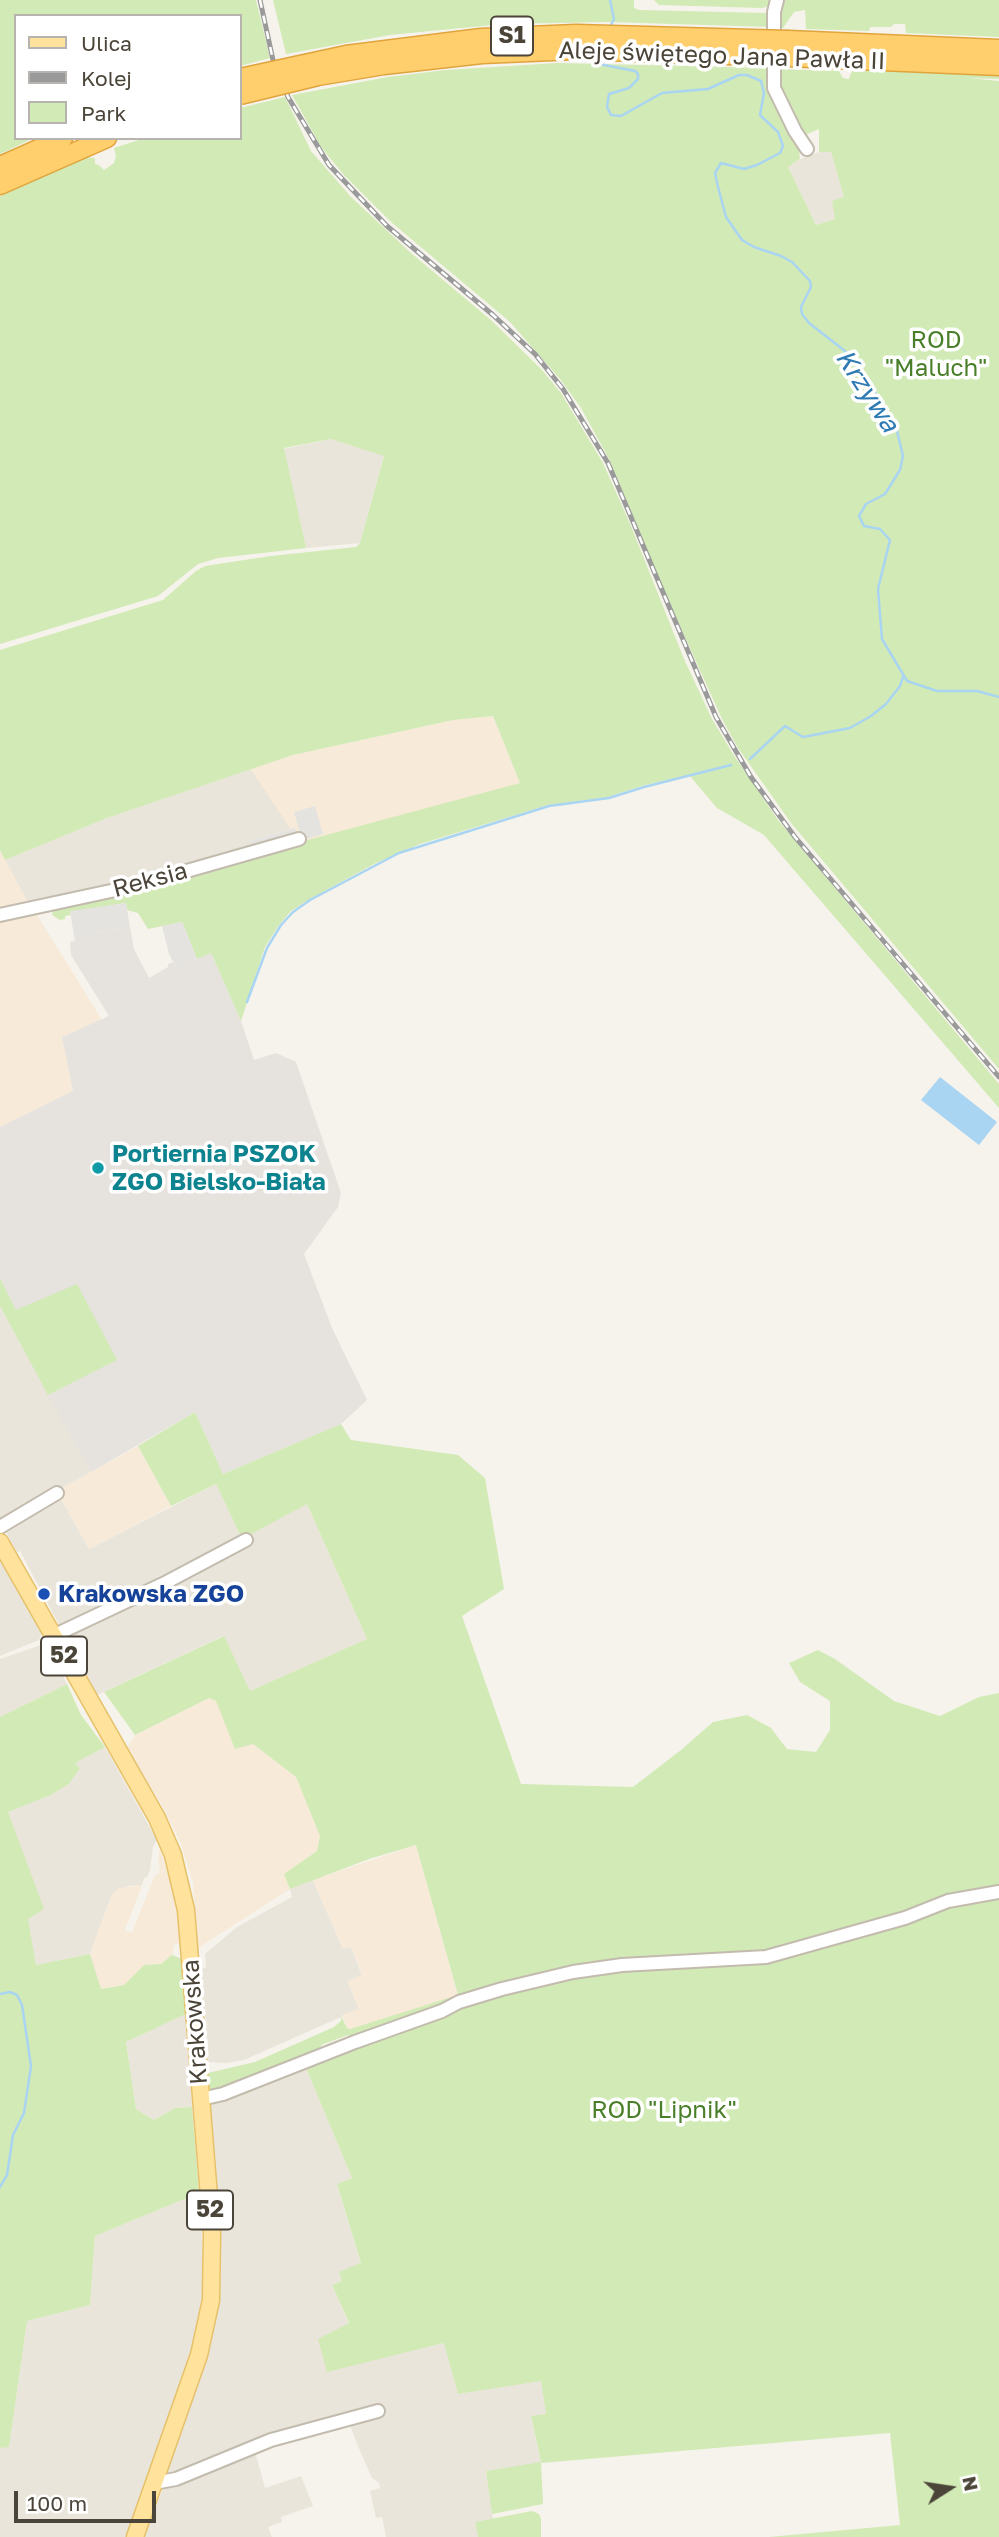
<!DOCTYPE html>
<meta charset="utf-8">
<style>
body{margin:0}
#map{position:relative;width:999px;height:2537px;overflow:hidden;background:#f6f3ec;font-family:"Golos Text",sans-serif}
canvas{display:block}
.legend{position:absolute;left:14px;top:14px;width:228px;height:126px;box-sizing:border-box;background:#fff;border:2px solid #b7b4b0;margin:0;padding:9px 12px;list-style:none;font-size:21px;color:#4b4439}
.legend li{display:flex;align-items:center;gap:14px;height:35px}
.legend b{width:35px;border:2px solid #b7b4b0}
.north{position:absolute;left:915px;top:2453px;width:70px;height:70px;-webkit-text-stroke:5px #fff;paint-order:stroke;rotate:78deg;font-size:19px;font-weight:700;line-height:28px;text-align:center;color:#4b4439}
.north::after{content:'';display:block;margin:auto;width:24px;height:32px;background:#4b4439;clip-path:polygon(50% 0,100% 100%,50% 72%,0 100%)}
.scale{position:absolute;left:14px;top:2491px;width:142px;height:32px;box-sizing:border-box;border:4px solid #4b4439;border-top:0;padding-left:9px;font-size:21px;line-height:24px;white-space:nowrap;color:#4b4439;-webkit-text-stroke:5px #fff;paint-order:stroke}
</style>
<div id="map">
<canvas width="999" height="2537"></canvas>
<ul class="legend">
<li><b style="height:9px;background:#ffe39c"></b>Ulica</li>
<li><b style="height:9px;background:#9a9a9a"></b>Kolej</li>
<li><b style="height:19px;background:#d2eab5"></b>Park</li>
</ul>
<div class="north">N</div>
<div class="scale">100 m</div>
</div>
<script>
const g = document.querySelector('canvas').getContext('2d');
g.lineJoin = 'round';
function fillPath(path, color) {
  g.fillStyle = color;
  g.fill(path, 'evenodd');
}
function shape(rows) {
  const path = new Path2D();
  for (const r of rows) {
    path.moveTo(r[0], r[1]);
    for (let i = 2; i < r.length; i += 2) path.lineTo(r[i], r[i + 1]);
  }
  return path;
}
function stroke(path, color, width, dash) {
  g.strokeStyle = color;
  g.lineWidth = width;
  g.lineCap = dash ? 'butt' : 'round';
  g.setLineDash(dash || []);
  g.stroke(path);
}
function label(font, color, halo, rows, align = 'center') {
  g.font = font + ' "Golos Text",sans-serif';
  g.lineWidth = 7;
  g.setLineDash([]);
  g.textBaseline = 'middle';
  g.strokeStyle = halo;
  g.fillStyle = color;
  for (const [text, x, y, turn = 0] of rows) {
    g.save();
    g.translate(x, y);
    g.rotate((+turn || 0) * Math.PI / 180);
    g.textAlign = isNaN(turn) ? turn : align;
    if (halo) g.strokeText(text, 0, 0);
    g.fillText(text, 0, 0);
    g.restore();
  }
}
const residential = shape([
 [831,151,844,197,835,219,816,225,788,167,800,159,819,152],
 [331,439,384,455,360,543,306,548,283,449],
 [251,769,291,829,249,841,250,849,133,883,28,903,5,860,107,818],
 [0,1306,91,1472,0,1523],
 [216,1484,242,1539,60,1627,20,1551,17,1552,4,1529,59,1495,89,1549],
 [307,1504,367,1639,250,1691,223,1636,97,1695,66,1636,250,1541,248,1534],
 [0,1557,42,1633,39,1640,0,1656],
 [41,1645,47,1645,67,1684,0,1717,0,1659],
 [105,1747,157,1840,153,1847,150,1870,147,1877,144,1878,142,1885,128,1886,112,1894,90,1954,36,1965,8,1812,51,1795,69,1784,80,1768,74,1763],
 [313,1880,343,1949,351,1947,362,1976,348,1982,359,2009,244,2060,226,2063,207,2062,199,1970,206,1967,205,1954,237,1927,292,1897,290,1889],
 [186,2014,192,2107,175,2108,154,2120,136,2109,126,2042],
 [306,2068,352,2178,337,2184,361,2264,339,2272,342,2281,332,2285,349,2324,327,2371,445,2343,458,2394,541,2380,546,2414,531,2417,541,2463,486,2471,493,2519,475,2522,478,2537,386,2537,382,2517,376,2518,370,2491,380,2488,379,2483,372,2478,360,2451,351,2428,355,2419,165,2478,210,2349,221,2282,216,2164,210,2102],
 [199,2193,204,2282,201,2316,189,2359,126,2537,0,2537,0,2448,9,2446,27,2321,90,2305,95,2236],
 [254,2448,265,2488,301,2476,313,2506,281,2517,282,2522,268,2527,272,2537,144,2537,163,2488]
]);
const commercial = shape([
 [493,716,520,783,301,843,295,829,291,829,251,769,293,755,453,720],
 [0,850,28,903,0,910],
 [34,910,102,1020,62,1037,73,1091,0,1127,0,920],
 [138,1446,171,1506,89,1549,57,1491],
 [209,1698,217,1701,235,1749,253,1744,296,1777,320,1836,317,1851,284,1874,290,1889,198,1948,193,1883,180,1842,162,1805,126,1750,135,1735],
 [416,1845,458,1996,350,2029,347,2028,342,2015,359,2009,348,1981,362,1975,351,1947,343,1949,313,1880],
 [160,1849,175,1896,181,1943,175,1944,172,1955,161,1964,144,1965,124,1985,100,1989,90,1954,112,1894,119,1888,142,1885,125,1930,132,1933,155,1875,160,1873,158,1857]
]);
const industrial = shape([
 [130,927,134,949,149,978,168,967,168,964,173,962,176,967,211,953,241,1021,254,1060,276,1053,296,1062,341,1193,338,1207,304,1254,332,1328,367,1400,341,1424,223,1474,195,1412,91,1472,48,1395,116,1360,16,1310,0,1278,0,1127,73,1091,62,1037,109,1016,71,955,70,942,75,941,74,936]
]);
const green = shape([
 [0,0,256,0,270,58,240,66,240,16,16,16,16,138,34,138,0,154],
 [273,0,634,0,634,8,639,10,767,13,770,16,772,27,608,22,503,24,390,35,286,54],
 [654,0,774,0,772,5,762,8,659,5],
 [780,0,999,0,999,37,906,33,905,24,894,24,891,27,870,27,869,31,806,29,805,10,794,12,783,28,777,27],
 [557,63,770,68,799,151,800,159,788,167,816,225,835,219,832,201,844,197,831,152,819,152,819,129,801,137,783,104,775,69,839,71,843,78,849,79,853,68,999,74,999,79,968,78,999,81,999,1069,791,823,738,748,722,719,665,593,609,459,581,408,560,379,510,322,391,222,343,174,321,147,292,95,388,77,446,70],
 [285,97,311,151,351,197,411,253,492,321,542,370,561,393,603,463,631,526,684,659,712,719,733,754,778,820,999,1084,999,1108,764,835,717,808,689,775,645,785,608,797,548,805,420,844,376,863,308,900,291,911,279,925,265,947,241,1021,211,953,197,959,182,922,148,929,138,913,127,910,126,903,70,912,71,915,65,916,65,919,60,920,52,915,54,908,520,783,493,716,453,720,293,755,107,818,5,860,0,850,0,650,163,600,196,571,205,566,271,556,356,547,360,543,384,456,331,439,284,448,306,548,218,558,198,564,158,596,0,644,0,196,83,157,95,158,95,164,99,165,104,170,114,163,116,156,114,148,145,138,240,138,240,108],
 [0,1278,16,1310,77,1284,117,1360,48,1395,0,1306],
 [195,1412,223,1474,341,1424,351,1440,458,1455,485,1478,504,1589,462,1616,521,1784,633,1787,681,1750,713,1722,747,1715,771,1728,787,1749,816,1752,830,1730,830,1701,800,1682,789,1663,818,1650,835,1659,894,1701,940,1716,979,1697,999,1693,999,2537,769,2537,900,2525,890,2433,541,2463,543,2504,492,2514,486,2471,541,2462,531,2416,546,2414,541,2381,458,2394,444,2343,327,2372,318,2339,349,2323,332,2285,342,2281,339,2272,361,2263,337,2184,352,2178,306,2068,356,2047,348,2035,321,2045,323,2052,212,2091,209,2089,208,2073,255,2062,334,2027,341,2021,341,2016,347,2028,350,2029,458,1995,416,1845,369,1859,290,1889,284,1874,317,1851,320,1836,296,1777,253,1744,235,1749,216,1701,209,1698,135,1735,104,1692,224,1636,250,1691,367,1639,307,1504,242,1539,216,1484,171,1506,138,1446],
 [67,1684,81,1715,105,1747,75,1763,80,1768,69,1784,51,1795,8,1812,44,1909,28,1919,36,1965,90,1954,101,1989,124,1985,144,1965,161,1964,172,1955,182,1959,186,2014,126,2042,136,2109,154,2120,175,2108,192,2107,199,2193,95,2236,90,2305,27,2321,9,2447,0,2448,0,1717],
 [532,2511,539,2514,541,2519,541,2537,478,2537,475,2522]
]);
const parking = shape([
 [315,806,323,834,303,840,250,849,249,841,295,828,298,835,300,833,294,812],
 [126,903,130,927,74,936,70,911],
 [182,922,197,959,176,967,169,954,162,926]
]);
const water = shape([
 [940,1077,997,1122,979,1145,921,1100]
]);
const stream = shape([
 [610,27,614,19,610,0],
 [597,58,599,64,635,71,638,74,638,79,629,88,609,94,607,107,611,115,621,116,662,93,708,89,739,75,747,75,761,81,764,93,760,115,778,132,783,146,780,153,757,165,744,169,721,163,715,173,718,187,726,217,742,240,754,247,781,256,792,262,810,281,811,287,801,307,802,314,809,323,845,351,872,387,897,431,903,456,900,470,885,494,866,504,859,516,864,526,880,529,890,540,878,589,882,639,907,681,937,691,977,691,999,697],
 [750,759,785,726,803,737,850,728,871,716,886,704,900,686,903,677],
 [247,1002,267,948,281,925,293,912,310,900,399,853,549,806,609,798,644,787,731,765],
 [0,1994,10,1992,17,1995,22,2005,31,2066,24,2113,13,2135,7,2175,0,2187]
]);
const minor = shape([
 [777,0,774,12,774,88,795,131,807,149],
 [0,915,134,886,299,839],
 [0,1527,57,1493],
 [53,1636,163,1584,246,1540],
 [201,2099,223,2094,355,2042,442,2011,459,2002,502,1989,573,1972,622,1965,766,1957,905,1918,948,1901,999,1892],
 [154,2483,176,2479,271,2440,378,2411]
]);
const major = shape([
 [0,1542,157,1818,173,1855,186,1910,212,2234,211,2300,199,2355,135,2537]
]);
const highway = shape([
 [788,40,999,49],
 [788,57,999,66],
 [0,166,63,138],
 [0,185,107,138]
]);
const rail = shape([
 [260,0,273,60,288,97,329,165,387,226,493,315,535,354,563,389,608,463,716,717,751,777,795,837,999,1077]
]);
const highwayBridge = shape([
 [240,78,346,55,481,38,576,34,788,40],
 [240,95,318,76,384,65,482,54,576,50,788,57]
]);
const markers = [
 [98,1168,7,"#0f9aa8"],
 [44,1594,7,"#1a4fb4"]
];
const shields = [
 [512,36,42],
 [64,1656,46],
 [210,2210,46]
];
const shieldNames = [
 ["S1",512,36],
 ["52",64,1656],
 ["52",210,2210]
];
const streetNames = [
 ["Aleje świętego Jana Pawła II",722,56,2],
 ["Reksia",150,880,-15],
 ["Krakowska",195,2022,-94]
];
const parkNames = [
 ["ROD",936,340],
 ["\"Maluch\"",936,368],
 ["ROD \"Lipnik\"",664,2110]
];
const cultureNames = [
 ["Portiernia PSZOK",112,1154],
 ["ZGO Bielsko-Biała",112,1182]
];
const transitNames = [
 ["Krakowska ZGO",58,1594]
];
const waterNames = [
 ["Krzywa",867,391,57]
];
fillPath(residential, '#eae5da');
fillPath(commercial, '#f7ead8');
fillPath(industrial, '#e6e2dd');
fillPath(green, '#d2eab5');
fillPath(parking, '#e5e3e0');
fillPath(water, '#a9d4f2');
stroke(stream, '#a9d4f2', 2.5);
stroke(minor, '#c2bbae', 16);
stroke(major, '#e6c16a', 19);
stroke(highway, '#e0a43c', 21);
stroke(minor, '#fff', 12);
stroke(major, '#ffe39c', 16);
stroke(highway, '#ffcf6e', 18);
stroke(rail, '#9a9a9a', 5);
stroke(rail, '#fff', 2.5, [8]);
stroke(highwayBridge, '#e0a43c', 21, []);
stroke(highwayBridge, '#ffcf6e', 18);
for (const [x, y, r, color] of markers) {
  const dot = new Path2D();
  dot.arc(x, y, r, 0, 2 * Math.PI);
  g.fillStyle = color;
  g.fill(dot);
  stroke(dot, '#fff', 2.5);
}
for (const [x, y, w] of shields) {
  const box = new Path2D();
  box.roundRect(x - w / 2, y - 19.5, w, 39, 5);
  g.fillStyle = '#fff';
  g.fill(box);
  stroke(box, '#4b4439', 2);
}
label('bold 23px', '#4b4439', null, shieldNames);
label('24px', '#4b4439', '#fff', streetNames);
label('24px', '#4a7f2a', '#fff', parkNames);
label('bold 24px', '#0d838f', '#fff', cultureNames, 'left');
label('bold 24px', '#164399', '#fff', transitNames, 'left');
label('italic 26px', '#2e7ab2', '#fff', waterNames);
</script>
